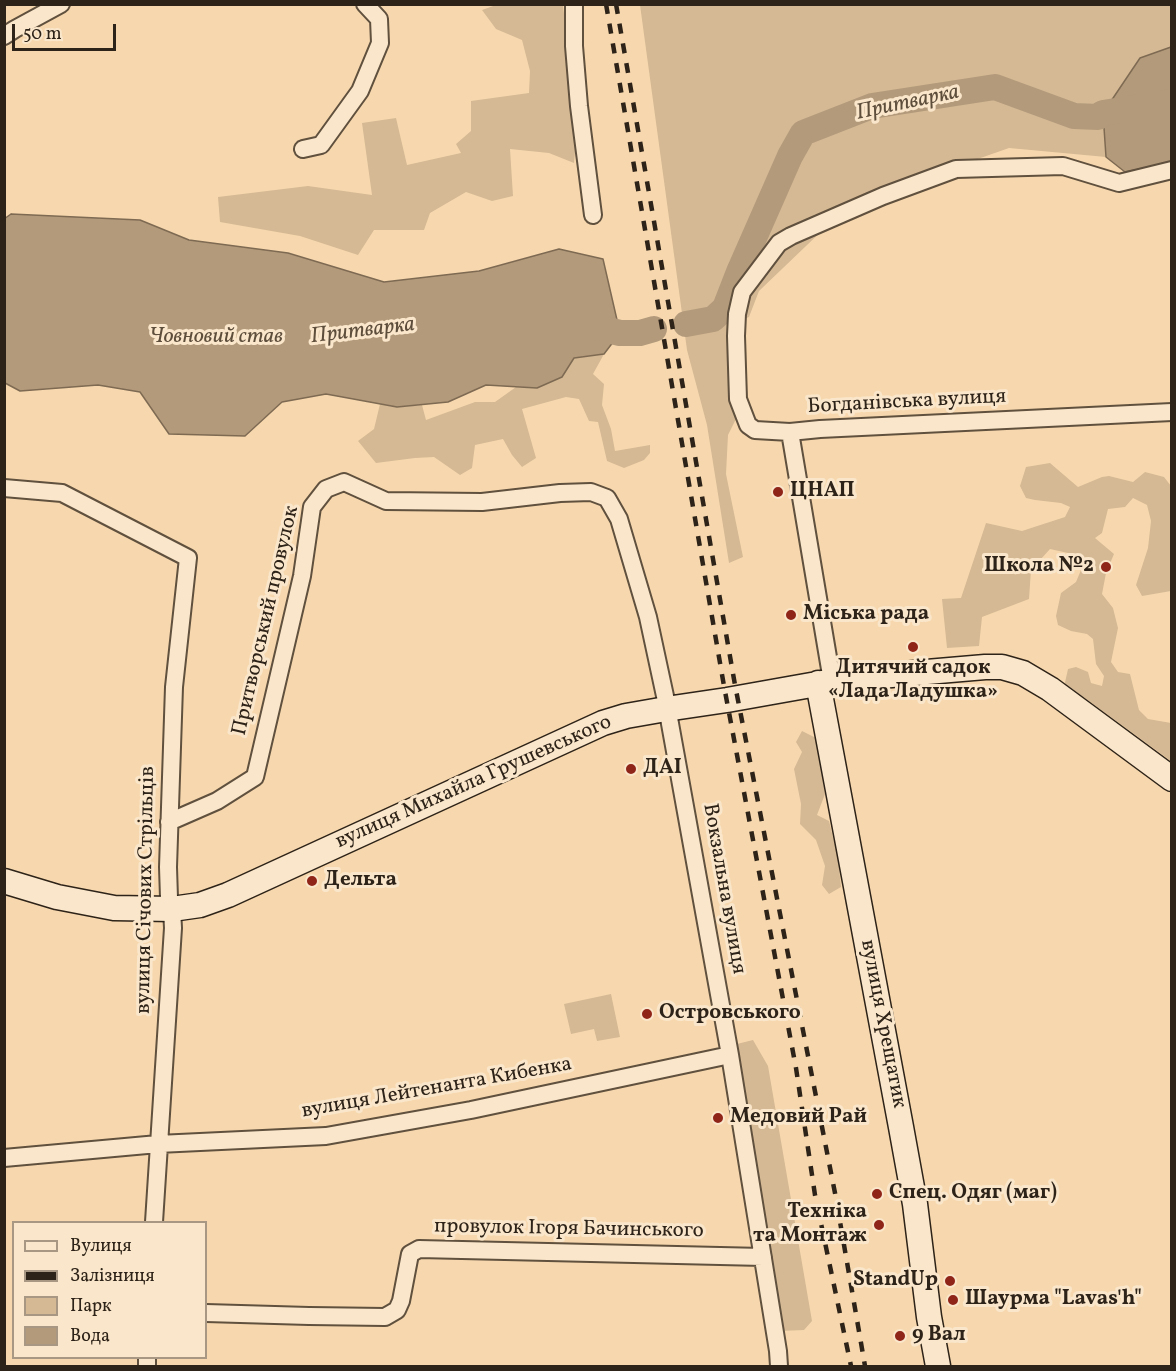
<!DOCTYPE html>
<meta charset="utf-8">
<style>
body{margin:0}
#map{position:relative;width:1176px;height:1371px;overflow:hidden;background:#f7d8ae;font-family:Vollkorn,serif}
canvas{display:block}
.frame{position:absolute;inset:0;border:6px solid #2e2318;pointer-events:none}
.legend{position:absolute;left:12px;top:1221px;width:195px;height:138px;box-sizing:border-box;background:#fae6ca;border:2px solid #a89883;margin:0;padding:8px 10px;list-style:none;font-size:18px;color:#2e2318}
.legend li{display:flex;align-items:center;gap:12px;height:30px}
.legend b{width:30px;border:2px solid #a89883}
.scale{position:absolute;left:12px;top:24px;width:104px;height:27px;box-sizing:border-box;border:3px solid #2e2318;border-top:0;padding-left:8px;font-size:18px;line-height:21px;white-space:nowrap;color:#2e2318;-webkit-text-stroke:4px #fae6ca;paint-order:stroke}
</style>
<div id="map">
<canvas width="1176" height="1371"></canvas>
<div class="frame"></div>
<ul class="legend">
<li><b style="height:8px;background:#fae6ca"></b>Вулиця</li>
<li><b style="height:8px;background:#2e2318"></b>Залізниця</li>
<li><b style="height:16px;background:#d5b994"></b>Парк</li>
<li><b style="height:16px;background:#b39a7b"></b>Вода</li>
</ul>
<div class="scale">50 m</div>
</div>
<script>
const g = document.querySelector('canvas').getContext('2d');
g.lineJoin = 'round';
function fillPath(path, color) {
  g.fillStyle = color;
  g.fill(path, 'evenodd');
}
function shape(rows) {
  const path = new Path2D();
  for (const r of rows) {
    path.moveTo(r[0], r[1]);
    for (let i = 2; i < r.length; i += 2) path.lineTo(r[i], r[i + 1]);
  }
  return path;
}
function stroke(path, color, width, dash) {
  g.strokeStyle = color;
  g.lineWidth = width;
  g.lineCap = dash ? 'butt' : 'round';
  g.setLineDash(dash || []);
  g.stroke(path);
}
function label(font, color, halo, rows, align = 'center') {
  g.font = font + ' Vollkorn,serif';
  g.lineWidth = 6;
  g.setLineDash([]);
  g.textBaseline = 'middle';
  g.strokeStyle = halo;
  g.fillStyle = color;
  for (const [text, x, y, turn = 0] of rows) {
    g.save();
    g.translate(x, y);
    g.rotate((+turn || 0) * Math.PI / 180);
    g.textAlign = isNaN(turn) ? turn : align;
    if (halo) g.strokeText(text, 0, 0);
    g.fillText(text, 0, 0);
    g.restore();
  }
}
const green = shape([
 [496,5,563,5,577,131,574,163,549,153,510,149,513,196,492,201,466,192,430,213,424,230,374,230,358,255,300,236,220,222,218,197,308,186,372,195,362,123,396,118,407,165,461,153,456,144,471,131,471,101,529,93,530,71,522,40,496,29,482,10],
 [640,5,1171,5,1171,47,1140,58,1103,113,1106,157,1009,148,827,212,829,224,759,291,749,317,730,325,737,417,728,435,726,474,743,557,729,563,707,425,687,350],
 [604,354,593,374,604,384,602,405,611,429,615,451,650,445,650,453,644,460,624,468,607,461,598,422,589,421,579,399,566,397,522,409,536,458,522,467,512,455,503,439,475,445,472,468,460,475,434,457,415,458,376,463,358,441,374,429,380,404,397,407,422,405,426,420,475,402,495,402,516,387,537,388,562,377,574,358],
 [1050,463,1078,487,1102,477,1109,476,1133,482,1145,472,1164,477,1171,486,1171,591,1142,596,1136,585,1148,548,1151,521,1147,505,1133,498,1125,507,1108,509,1102,533,1095,538,1114,554,1106,573,1102,594,1113,608,1118,628,1111,662,1118,672,1130,674,1139,710,1148,719,1171,723,1171,761,1085,698,1064,687,1068,669,1076,667,1088,672,1091,683,1102,686,1104,676,1096,664,1093,639,1087,634,1071,631,1058,625,1056,616,1061,593,1076,582,1081,570,1068,553,1050,549,1031,570,1029,599,982,617,979,646,947,648,942,599,961,598,986,523,1022,531,1065,517,1070,507,1061,503,1035,500,1026,498,1020,486,1026,467],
 [802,731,816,738,825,794,817,815,829,821,838,858,841,887,829,894,822,885,825,866,816,840,800,824,801,804,794,769,802,752,796,742],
 [611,994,620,1037,597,1041,594,1029,571,1034,564,1004],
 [753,1040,768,1066,812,1321,804,1330,780,1331,737,1044]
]);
const water = shape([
 [1171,47,1171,163,1125,172,1106,157,1103,113,1140,58,1171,47],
 [11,214,140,220,189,240,288,253,384,282,479,271,559,249,603,259,620,333,604,354,574,358,562,377,537,388,486,385,448,402,397,407,326,394,282,402,245,436,169,434,140,392,98,385,20,391,5,383,4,219,11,214]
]);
const river = shape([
 [686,324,713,319,725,308,739,272,790,156,803,133,872,106,995,87,1074,116,1098,117,1103,113,1172,102],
 [587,325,620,333,640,333,654,329]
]);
const street = shape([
 [574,4,574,46,579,106,593,215],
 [4,36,15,29,61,4],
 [303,149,321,145,360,91,380,43,379,19,365,4],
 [790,432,755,430,748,425,738,399,736,336,737,314,742,292,779,243,791,236,883,196,956,169,1063,166,1119,183,1172,170],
 [4,488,62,493,188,558,174,687,168,867,169,898,172,909,173,928,154,1222],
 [832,681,790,432,820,429,1172,412],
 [169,822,217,801,255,777,302,576,312,507,326,489,344,482,386,501,482,502,560,493,591,492,607,498,619,519,648,617,665,696,730,1055,778,1351,779,1366],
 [4,1158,158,1144,326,1136,471,1110,730,1055],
 [206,1313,309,1316,385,1317,397,1310,401,1301,410,1254,419,1249,763,1257],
 [147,1366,147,1358]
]);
const secondary = shape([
 [818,683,901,1127,915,1204,929,1317,938,1366],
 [4,881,57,897,114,908,172,909,200,905,228,895,603,723,626,716,666,709,727,700,845,679,985,667,1002,667,1023,673,1050,689,1172,779]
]);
const rail = shape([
 [606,4,724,686,796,1068,815,1195,851,1366],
 [616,4,735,685,835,1193,865,1366]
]);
const markers = [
 [778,492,6,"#8f2418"],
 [1106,567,6,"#8f2418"],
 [791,615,6,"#8f2418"],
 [913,647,6,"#8f2418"],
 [631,769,6,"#8f2418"],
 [312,881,6,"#8f2418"],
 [647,1014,6,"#8f2418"],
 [718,1118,6,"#8f2418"],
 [877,1194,6,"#8f2418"],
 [879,1225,6,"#8f2418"],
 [950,1281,6,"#8f2418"],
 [953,1300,6,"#8f2418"],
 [900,1336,6,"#8f2418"]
];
const streetNames = [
 ["Богданівська вулиця",907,403,-3],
 ["Притворський провулок",267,621,-77],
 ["вулиця Михайла Грушевського",474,783,-24],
 ["Вокзальна вулиця",723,889,80],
 ["вулиця Січових Стрільців",147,890,-89],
 ["вулиця Хрещатик",882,1024,79],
 ["вулиця Лейтенанта Кибенка",437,1089,-10],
 ["провулок Ігоря Бачинського",569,1230,1]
];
const poiNames = [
 ["ЦНАП",790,492],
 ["Школа №2",1094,567,"right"],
 ["Міська рада",803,615],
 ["Дитячий садок",913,669,"center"],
 ["«Лада Ладушка»",913,693,"center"],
 ["ДАІ",643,769],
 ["Дельта",324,881],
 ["Островського",659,1014],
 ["Медовий Рай",730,1118],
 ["Спец. Одяг (маг)",889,1194],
 ["Техніка",867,1213,"right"],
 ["та Монтаж",867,1237,"right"],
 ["StandUp",938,1281,"right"],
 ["Шаурма \"Lavas'h\"",965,1300],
 ["9 Вал",912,1336]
];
const waterNames = [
 ["Притварка",908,104,-12],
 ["Притварка",363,332,-7],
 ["Човновий став",216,338]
];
fillPath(green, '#d5b994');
fillPath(water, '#b39a7b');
stroke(water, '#7e6a53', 1.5);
stroke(river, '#b39a7b', 26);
stroke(street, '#60503e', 20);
stroke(secondary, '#2e2318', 27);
stroke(street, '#fae6ca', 16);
stroke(secondary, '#fae6ca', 24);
stroke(rail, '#2e2318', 4.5, [10, 10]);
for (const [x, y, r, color] of markers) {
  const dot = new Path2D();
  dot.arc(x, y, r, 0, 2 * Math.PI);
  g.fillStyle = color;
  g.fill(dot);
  stroke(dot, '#fae6ca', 2);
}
label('21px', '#2e2318', '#fae6ca', streetNames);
label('bold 21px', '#2e2318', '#fae6ca', poiNames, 'left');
label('italic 22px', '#5d4d3b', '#fae6ca', waterNames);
</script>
